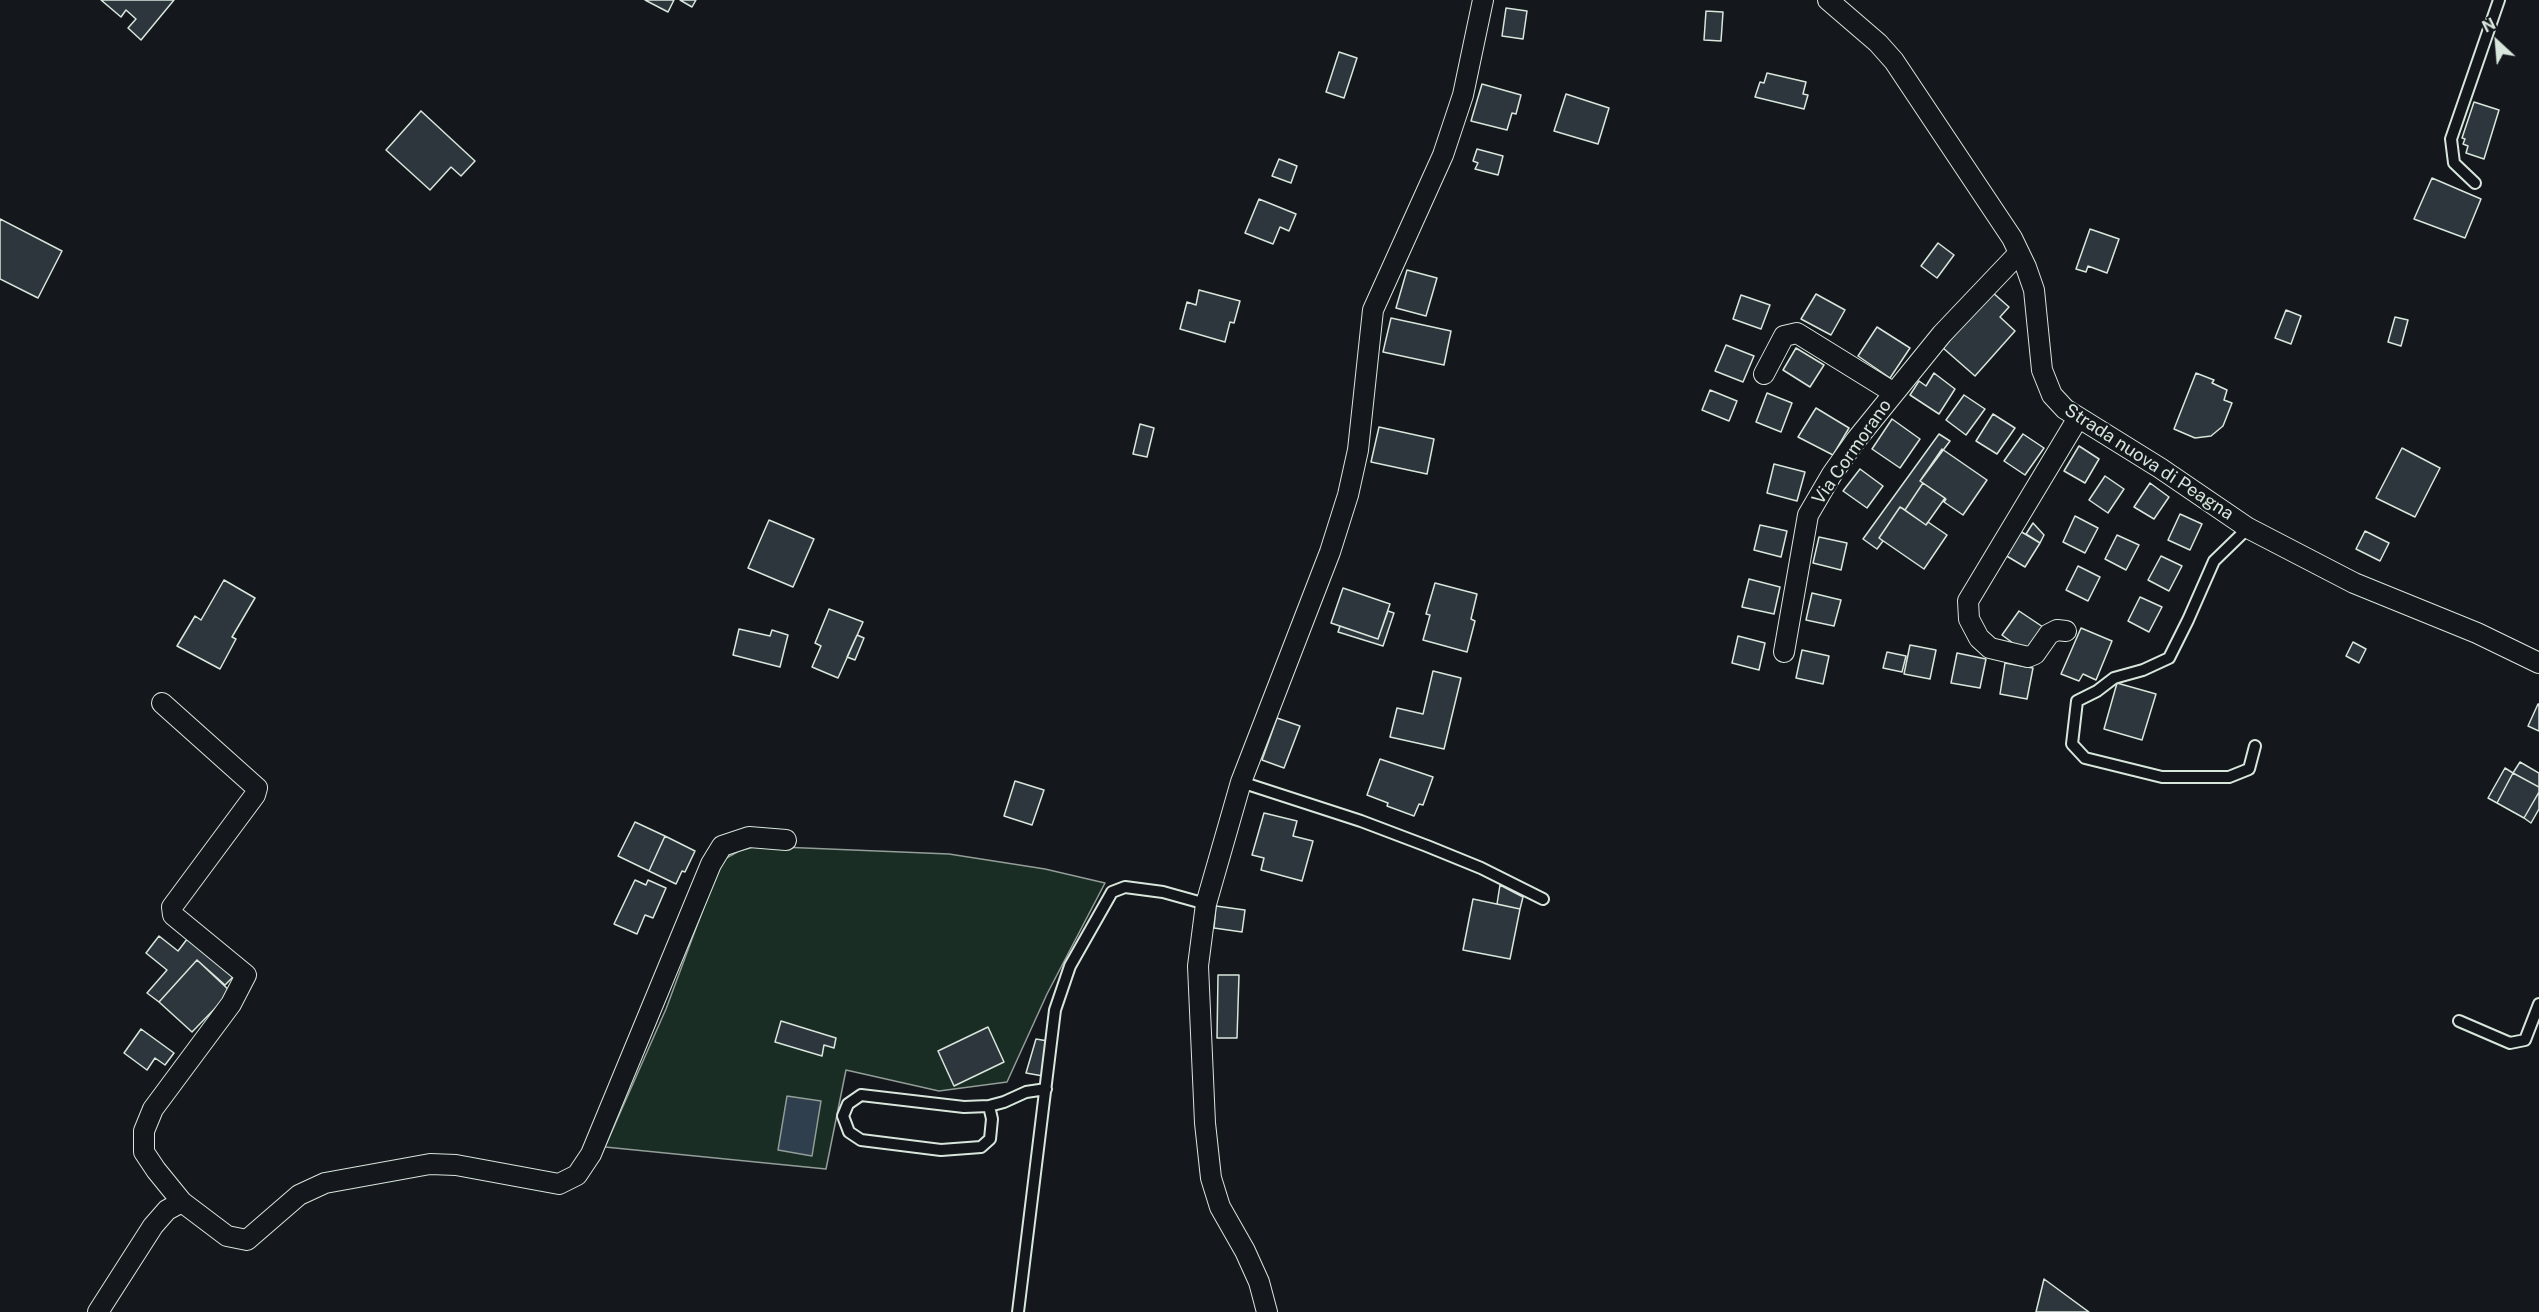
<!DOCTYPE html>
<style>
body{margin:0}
#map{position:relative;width:2539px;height:1312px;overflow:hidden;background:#14181c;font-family:"Public Sans",sans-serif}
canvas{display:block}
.north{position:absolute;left:2467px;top:12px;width:60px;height:60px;-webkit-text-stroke:4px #14181c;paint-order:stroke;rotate:334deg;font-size:16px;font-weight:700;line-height:24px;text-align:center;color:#d8e6dc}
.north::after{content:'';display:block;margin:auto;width:21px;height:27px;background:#d8e6dc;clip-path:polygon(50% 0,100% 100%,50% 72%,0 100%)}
</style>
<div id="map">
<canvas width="2539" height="1312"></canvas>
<div class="north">N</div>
</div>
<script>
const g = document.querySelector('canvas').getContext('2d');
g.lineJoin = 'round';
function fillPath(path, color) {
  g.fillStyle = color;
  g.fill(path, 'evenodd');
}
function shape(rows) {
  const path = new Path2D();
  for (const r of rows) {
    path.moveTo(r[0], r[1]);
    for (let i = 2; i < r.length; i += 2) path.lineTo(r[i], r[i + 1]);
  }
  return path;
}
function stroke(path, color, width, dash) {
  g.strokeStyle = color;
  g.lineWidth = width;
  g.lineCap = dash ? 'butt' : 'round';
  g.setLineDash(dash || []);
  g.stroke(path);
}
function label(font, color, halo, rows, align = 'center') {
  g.font = font + ' "Public Sans",sans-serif';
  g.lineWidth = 4.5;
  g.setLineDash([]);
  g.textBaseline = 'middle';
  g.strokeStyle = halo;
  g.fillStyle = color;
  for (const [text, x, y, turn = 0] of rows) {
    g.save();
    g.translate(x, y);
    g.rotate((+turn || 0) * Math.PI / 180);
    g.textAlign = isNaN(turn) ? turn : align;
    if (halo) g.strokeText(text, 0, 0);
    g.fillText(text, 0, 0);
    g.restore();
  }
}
const green = shape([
 [757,846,949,854,1045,869,1105,883,1047,994,1007,1082,939,1091,846,1070,826,1169,605,1147,666,1009,721,861,739,851,757,846]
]);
const water = shape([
 [787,1096,821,1101,812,1156,778,1150,787,1096]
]);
const building = shape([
 [101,0,174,0,141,40,128,28,136,19,126,10,121,17,101,0],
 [645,0,674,0,668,12,645,0],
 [680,0,696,0,692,7,680,0],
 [1506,8,1527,11,1523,39,1502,36,1506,8],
 [1706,11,1723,12,1721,41,1704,40,1706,11],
 [1339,52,1357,58,1344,98,1326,92,1339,52],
 [1767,73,1806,82,1803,94,1808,95,1804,109,1755,97,1760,82,1764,83,1767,73],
 [1482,84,1521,95,1516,114,1512,113,1507,130,1471,121,1482,84],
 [1566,94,1609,108,1598,144,1554,131,1566,94],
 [2474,102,2499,110,2484,159,2466,153,2468,146,2463,144,2465,139,2462,138,2474,102],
 [421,111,475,161,461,176,451,167,430,190,386,150,421,111],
 [1477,149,1503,156,1498,175,1475,169,1478,163,1473,161,1477,149],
 [1279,159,1297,166,1291,183,1272,176,1279,159],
 [2432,178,2481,199,2465,238,2414,219,2432,178],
 [1259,199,1296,214,1289,231,1280,227,1273,244,1245,233,1259,199],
 [0,219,62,251,38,298,0,279,0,219],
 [2090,229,2119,239,2107,273,2088,266,2086,272,2076,269,2090,229],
 [1938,243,1954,255,1937,278,1921,266,1938,243],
 [1407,270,1437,278,1426,316,1396,308,1407,270],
 [1199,290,1240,301,1234,323,1230,322,1225,342,1180,329,1187,302,1196,305,1199,290],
 [1992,292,2009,307,2000,317,2015,331,1975,376,1943,348,1992,292],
 [1816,294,1845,310,1831,335,1801,319,1816,294],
 [1741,295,1770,305,1761,329,1733,319,1741,295],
 [2286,310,2301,316,2291,344,2275,338,2286,310],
 [2395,317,2408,320,2401,346,2388,342,2395,317],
 [1391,318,1451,331,1444,365,1383,352,1391,318],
 [1877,327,1910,348,1890,378,1858,356,1877,327],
 [1726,345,1754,356,1743,382,1715,371,1726,345],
 [1796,348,1824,365,1810,387,1783,370,1796,348],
 [1934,373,1955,389,1939,414,1910,395,1919,381,1926,386,1934,373],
 [2196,373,2214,380,2212,383,2227,390,2224,400,2232,403,2223,426,2211,436,2195,438,2174,429,2196,373],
 [1710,390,1737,401,1729,421,1702,410,1710,390],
 [1767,393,1792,403,1781,432,1756,422,1767,393],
 [1964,395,1985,409,1966,435,1946,420,1964,395],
 [1816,408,1849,428,1833,455,1798,437,1816,408],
 [1993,414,2015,428,1997,454,1976,441,1993,414],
 [1892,419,1920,439,1900,468,1872,449,1892,419],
 [1140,424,1154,428,1147,457,1133,454,1140,424],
 [1379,427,1434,439,1427,474,1371,462,1379,427],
 [1939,434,1950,441,1920,481,1923,483,1905,510,1900,507,1879,538,1883,541,1877,549,1863,539,1939,434],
 [2023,434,2044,448,2025,475,2004,461,2023,434],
 [2079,446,2099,459,2085,483,2064,471,2079,446],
 [2402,448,2440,468,2415,517,2376,498,2402,448],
 [1942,449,1987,480,1963,515,1944,502,1946,499,1920,481,1942,449],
 [1774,464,1805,472,1797,501,1767,493,1774,464],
 [1860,469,1883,486,1867,508,1843,491,1860,469],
 [2105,476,2124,489,2108,513,2089,500,2105,476],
 [1923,483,1945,498,1926,525,1905,510,1923,483],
 [2150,483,2169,497,2154,519,2134,507,2150,483],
 [1900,507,1926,525,1928,522,1947,535,1924,569,1879,538,1900,507],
 [2180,514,2202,524,2190,550,2168,540,2180,514],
 [2075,516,2098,528,2085,553,2063,542,2075,516],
 [769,520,814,539,793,587,748,568,769,520],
 [2033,523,2044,535,2040,543,2026,534,2033,523],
 [1760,525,1787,531,1781,557,1754,550,1760,525],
 [2020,531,2040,543,2025,567,2005,555,2020,531],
 [2365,531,2389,543,2380,561,2356,549,2365,531],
 [2117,535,2139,545,2126,570,2105,559,2117,535],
 [1819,537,1847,543,1841,570,1813,563,1819,537],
 [2161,556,2182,566,2169,591,2148,580,2161,556],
 [2078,566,2100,577,2088,601,2066,590,2078,566],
 [1749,579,1780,587,1774,614,1742,607,1749,579],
 [224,580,255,598,232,637,236,639,220,669,177,646,195,616,201,620,224,580],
 [1435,583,1477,594,1471,619,1475,621,1467,652,1423,640,1430,615,1426,614,1435,583],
 [1343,588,1390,604,1378,639,1331,623,1343,588],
 [1812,593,1841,600,1834,626,1806,620,1812,593],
 [2140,597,2162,607,2149,632,2128,621,2140,597],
 [829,609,863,622,838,678,812,667,821,646,815,643,829,609],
 [1388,611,1394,613,1383,646,1338,632,1340,626,1378,639,1388,611],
 [2019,611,2043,627,2025,652,2002,635,2019,611],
 [2081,628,2112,641,2096,680,2083,674,2079,681,2061,674,2081,628],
 [739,629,770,636,772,630,788,635,780,667,733,655,739,629],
 [857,635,864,638,855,660,847,657,857,635],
 [1738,636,1765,643,1759,670,1732,663,1738,636],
 [2353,642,2366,649,2359,663,2346,656,2353,642],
 [1910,645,1936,650,1930,679,1904,674,1910,645],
 [1802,650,1829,656,1823,684,1796,678,1802,650],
 [1887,652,1906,656,1902,672,1883,668,1887,652],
 [1957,653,1986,659,1980,688,1951,683,1957,653],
 [2005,663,2033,668,2027,699,2000,694,2005,663],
 [1433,671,1461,678,1444,749,1390,737,1397,708,1423,714,1433,671],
 [2117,683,2156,694,2142,740,2104,729,2117,683],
 [2538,704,2539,704,2539,731,2528,726,2538,704],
 [1277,718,1300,726,1284,768,1262,760,1277,718],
 [1380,759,1433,777,1423,805,1419,804,1414,816,1387,806,1388,803,1367,795,1380,759],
 [2520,762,2539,773,2539,787,2513,773,2520,762],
 [2505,768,2513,773,2497,803,2488,798,2505,768],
 [2513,773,2539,787,2539,792,2524,818,2497,803,2513,773],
 [1015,781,1044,790,1032,825,1004,816,1015,781],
 [2539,792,2539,809,2531,823,2524,818,2539,792],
 [1264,813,1297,821,1293,836,1313,841,1302,881,1261,870,1264,858,1252,855,1264,813],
 [635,822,665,836,649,871,618,856,635,822],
 [665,836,695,851,685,872,682,871,676,884,649,871,665,836],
 [635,880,646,885,648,880,666,888,653,918,645,915,637,934,614,924,635,880],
 [1500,885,1523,897,1520,909,1497,904,1500,885],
 [1473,899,1520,909,1510,959,1463,950,1473,899],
 [1216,906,1245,910,1242,932,1214,928,1216,906],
 [191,934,235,975,225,985,197,960,159,1002,147,993,167,970,146,953,159,936,178,951,191,934],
 [197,960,231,992,192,1032,159,1002,197,960],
 [1218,975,1239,975,1237,1038,1217,1038,1218,975],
 [781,1021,836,1038,834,1048,824,1045,822,1056,775,1042,781,1021],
 [988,1027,1004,1062,954,1086,938,1051,988,1027],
 [141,1029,174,1053,165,1065,155,1058,147,1070,124,1053,141,1029],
 [1036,1039,1048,1041,1043,1076,1026,1073,1036,1039],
 [2044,1279,2089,1312,2036,1312,2044,1279]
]);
const lane = shape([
 [2475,183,2454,163,2451,139,2499,0],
 [2248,528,2214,561,2188,620,2169,658,2143,670,2114,678,2097,691,2077,701,2072,744,2085,758,2162,777,2229,777,2249,769,2255,746],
 [1241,782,1361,821,1427,846,1481,868,1543,899],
 [2459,1021,2510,1043,2525,1040,2539,1004],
 [989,1106,992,1119,990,1139,981,1147,941,1150,861,1140,849,1132,843,1116,848,1104,861,1095,964,1107,989,1106,1004,1102,1026,1092,1046,1089],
 [1018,1312,1055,1010,1070,966,1112,892,1125,887,1163,892,1206,904]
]);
const street = shape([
 [1828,0,1878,43,1894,61,2012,238,2026,267,2034,290,2042,370,2052,395,2065,409,2160,468,2248,528,2354,583,2477,633,2539,663],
 [1764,374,1784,336,1797,333,1894,393],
 [2066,631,2057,630,2049,634,2035,654,2028,657,1990,648,1979,638,1969,619,1968,601,2078,418],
 [1784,652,1808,515,1832,474,1856,440,1942,334,2019,253],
 [162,703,257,788,255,795,172,907,173,915,246,975,231,1004,153,1109,144,1131,144,1152,156,1170,182,1202,227,1236,247,1240,299,1195,325,1183,430,1164,456,1165,559,1184,577,1175,591,1154,711,864,722,846,749,837,786,840],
 [98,1312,153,1226,167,1210,182,1202],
 [1267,1312,1259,1282,1245,1251,1220,1207,1211,1178,1205,1123,1198,966,1206,904,1241,782,1330,552,1348,495,1358,450,1373,310,1443,155,1463,95,1483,0]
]);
const streetNames = [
 ["Via Cormorano",1852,452,-55],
 ["Strada nuova di Peagna",2149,462,33]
];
fillPath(green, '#1a2d24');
stroke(green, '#939e99', 1.5);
fillPath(water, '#2f3f4d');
stroke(water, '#939e99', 1.5);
fillPath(building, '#2c363c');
stroke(building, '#d8e6dc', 1.5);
stroke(lane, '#d8e6dc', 14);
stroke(street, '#d8e6dc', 22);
stroke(lane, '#14181c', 10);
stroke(street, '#14181c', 20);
label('18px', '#d8e6dc', '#14181c', streetNames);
</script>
